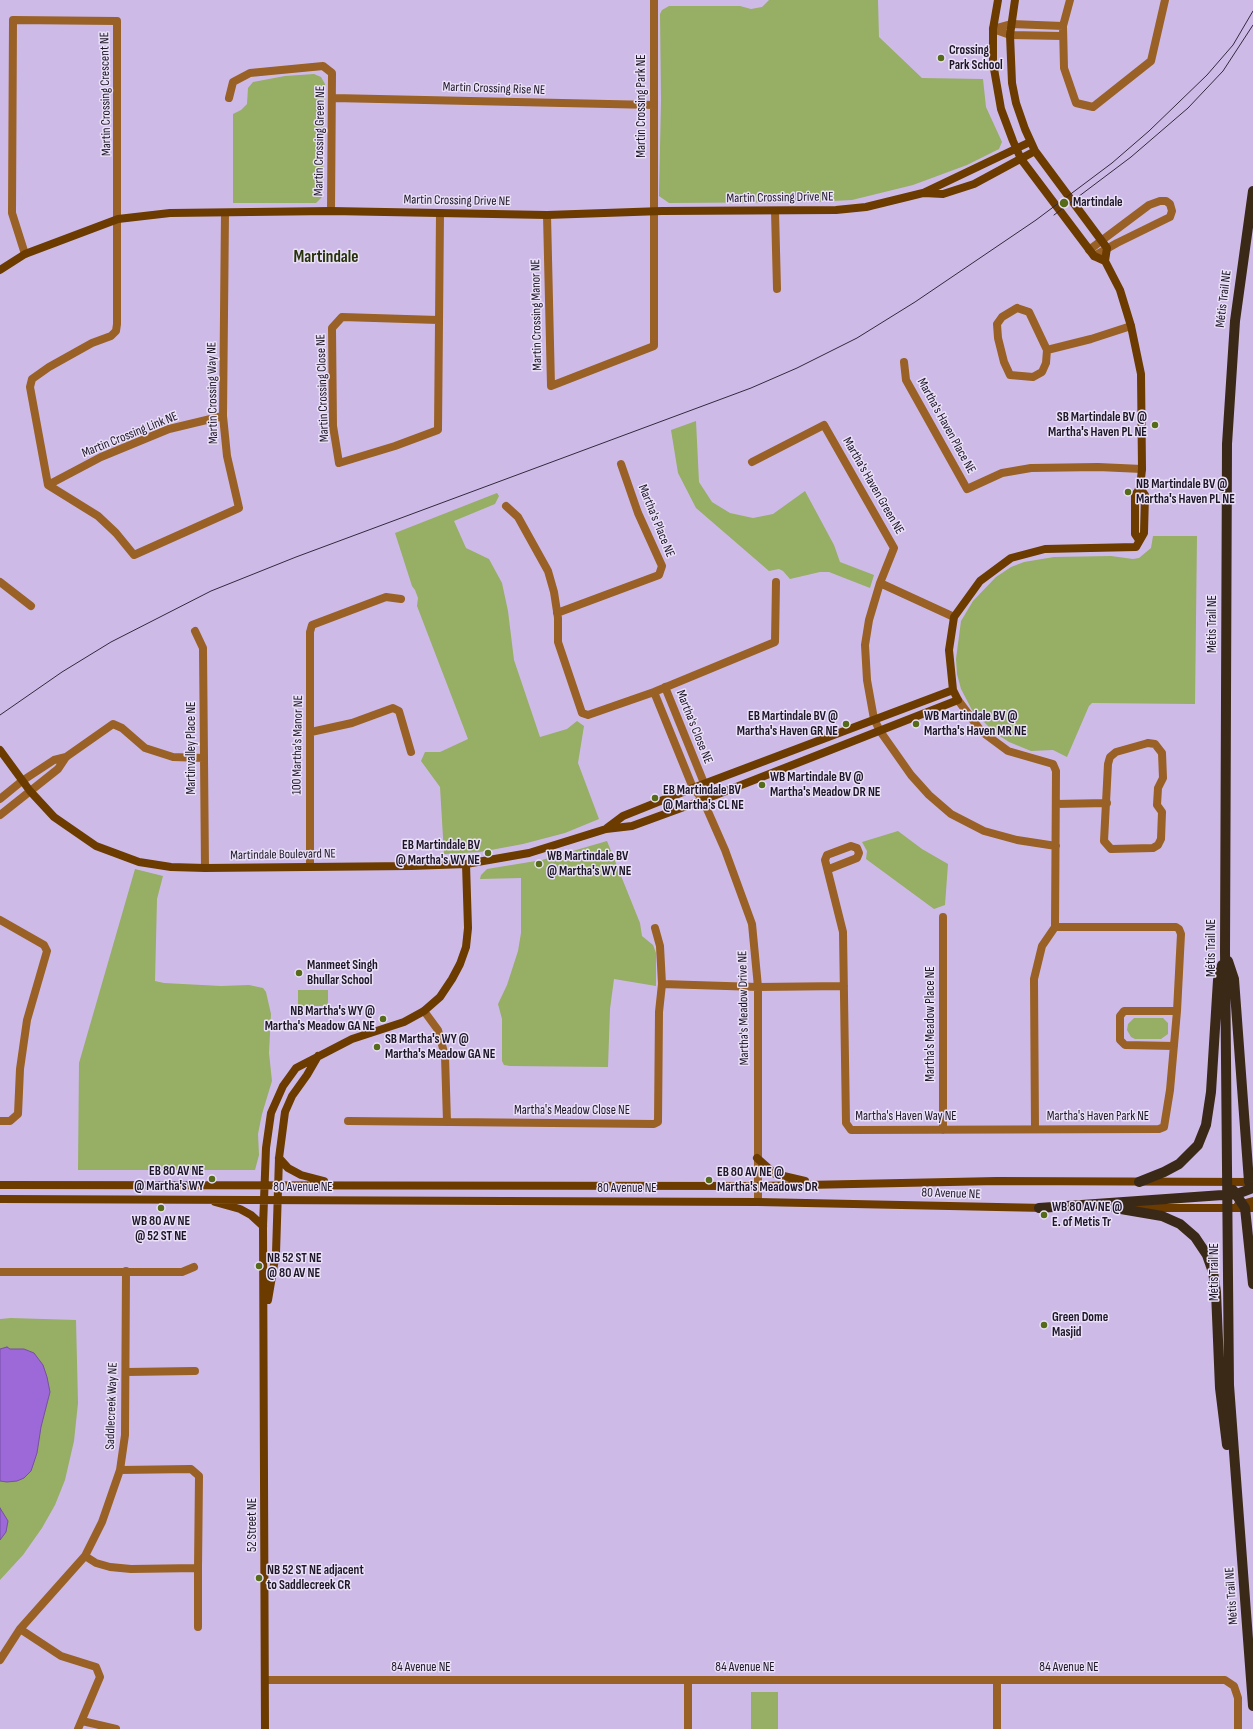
<!DOCTYPE html>
<meta charset="utf-8">
<style>
body{margin:0}
canvas{display:block;background:#cdbae7}
</style>
<canvas width="1253" height="1729"></canvas>
<script>
const g = document.querySelector('canvas').getContext('2d');
g.lineJoin = 'round';
function fillPath(path, color) {
  g.fillStyle = color;
  g.fill(path, 'evenodd');
}
function shape(rows) {
  const path = new Path2D();
  for (const r of rows) {
    path.moveTo(r[0], r[1]);
    for (let i = 2; i < r.length; i += 2) path.lineTo(r[i], r[i + 1]);
  }
  return path;
}
function stroke(path, color, width, dash) {
  g.strokeStyle = color;
  g.lineWidth = width;
  g.lineCap = dash ? 'butt' : 'round';
  g.setLineDash(dash || []);
  g.stroke(path);
}
function label(font, color, halo, rows, align = 'center') {
  g.font = font + ' "Sofia Sans Condensed",sans-serif';
  g.lineWidth = 3;
  g.setLineDash([]);
  g.textBaseline = 'middle';
  g.strokeStyle = halo;
  g.fillStyle = color;
  for (const [text, x, y, turn = 0] of rows) {
    g.save();
    g.translate(x, y);
    g.rotate((+turn || 0) * Math.PI / 180);
    g.textAlign = isNaN(turn) ? turn : align;
    if (halo) g.strokeText(text, 0, 0);
    g.fillText(text, 0, 0);
    g.restore();
  }
}
const green = shape([
 [769,0,878,0,879,37,922,78,983,79,986,107,1002,142,999,149,967,165,913,185,852,200,814,202,669,203,659,196,661,100,660,14,662,10,669,6,740,6,751,9,762,7],
 [314,74,321,77,325,84,322,197,316,203,233,203,233,114,241,110,247,104,248,88,253,82,285,76],
 [696,421,699,482,712,502,730,513,753,518,773,514,805,491,834,545,840,562,874,575,870,588,829,572,820,572,790,579,783,571,779,569,769,571,696,508,678,473,671,430],
 [497,493,499,496,495,504,454,521,466,548,489,559,502,583,508,611,514,660,540,737,567,729,577,721,584,726,578,763,599,819,565,833,523,844,480,852,444,854,440,787,421,761,425,752,440,752,468,739,417,606,418,598,415,590,412,586,395,533],
 [1153,536,1197,536,1195,704,1092,703,1089,706,1067,757,1053,750,1031,751,1009,742,995,733,972,710,961,689,957,674,956,659,961,621,973,601,996,577,1011,567,1024,562,1054,557,1111,556,1133,559,1139,558,1151,548],
 [898,831,922,849,948,864,945,905,934,909,866,859,867,851,862,842],
 [607,841,640,923,642,936,653,945,656,953,656,986,614,979,610,1009,608,1067,510,1066,504,1065,502,1061,502,1019,498,1004,507,985,518,951,521,933,521,878,480,879,481,875,487,869,542,860],
 [135,869,163,876,157,899,155,981,164,983,221,986,249,985,263,988,266,992,271,1014,269,1053,272,1081,262,1114,258,1134,259,1155,255,1170,78,1170,79,1063],
 [298,990,328,990,328,1006,298,1006],
 [1134,1018,1163,1018,1168,1023,1168,1034,1161,1039,1135,1039,1131,1037,1127,1030,1128,1024],
 [11,1318,76,1320,78,1403,74,1441,65,1480,55,1505,42,1528,23,1555,0,1580,0,1319],
 [751,1692,778,1692,778,1729,751,1729]
]);
const water = shape([
 [7,1347,10,1349,24,1349,34,1353,43,1365,47,1377,50,1392,41,1427,37,1453,31,1471,24,1478,17,1481,7,1482,0,1481,0,1349,7,1347],
 [0,1508,8,1521,6,1532,0,1540,0,1508]
]);
const street = shape([
 [1070,0,1063,26,1064,68,1076,103,1093,107,1151,61,1165,0],
 [993,29,1011,24,1063,26],
 [993,29,1010,35,1062,36],
 [229,98,233,82,250,73,323,66,332,73,331,211],
 [333,98,654,105],
 [775,211,777,289],
 [547,215,551,386,654,346,654,0],
 [1089,250,1149,205,1160,201,1166,201,1170,204,1172,211,1170,217,1117,243,1094,256],
 [25,254,12,213,13,20,117,21,117,324,116,331,111,336,92,343,49,367,32,379,30,387,48,485,98,516,116,533,134,555,239,508,227,456,223,416,225,213],
 [1017,308,1029,312,1047,350,1046,363,1042,372,1033,377,1010,375,1004,362,998,338,997,324,1002,317,1017,308],
 [438,320,342,317,332,328,333,426,339,463,395,446,438,430,440,214],
 [1047,350,1091,339,1131,326],
 [904,362,906,380,967,489,1002,473,1031,468,1098,467,1142,469],
 [752,462,824,425,894,548,880,583,869,620,865,645,867,680,874,719,880,731,911,775,929,795,951,814,984,831,1017,840,1056,846],
 [48,485,101,457,169,429,223,416],
 [506,506,518,517,548,571,554,592,558,618,558,642,582,713,588,715,654,692,775,642,776,582],
 [0,582,31,606],
 [880,583,954,617],
 [557,613,659,575,662,566,638,513,621,464],
 [195,631,203,648,205,868],
 [665,687,704,783,703,800],
 [654,692,693,788,703,800,725,850,752,924,758,987,758,1202],
 [958,700,981,731,1008,751,1053,764,1056,771,1055,927,1042,946,1034,979,1035,1129],
 [311,732,352,723,393,708,399,711,411,752],
 [1148,743,1155,744,1162,753,1163,778,1158,788,1157,805,1162,812,1161,839,1158,845,1153,848,1111,849,1104,841,1108,764,1110,757,1116,752,1148,743],
 [0,799,22,781,54,760,66,757],
 [1056,804,1107,803],
 [0,815,58,769,66,757,113,724,122,728,145,748,173,757,204,758],
 [310,866,310,632,312,625,386,597,401,599],
 [829,869,857,858,859,853,857,848,851,846,827,855,825,860,843,932,846,1123,851,1130,1159,1129,1164,1127,1170,1090,1177,1011,1181,934,1179,929,1176,927,1055,927],
 [943,917,943,1130],
 [0,920,44,945,47,951,27,1020,20,1069,18,1114,10,1121,0,1121],
 [662,984,758,987,844,986],
 [424,1011,438,1030,445,1056,447,1122],
 [1174,1046,1125,1045,1120,1040,1120,1016,1124,1011,1177,1011],
 [348,1121,654,1124,658,1122,659,1012,662,984,660,946,655,928],
 [0,1272,182,1272,194,1267],
 [126,1372,195,1371],
 [85,1556,96,1563,110,1567,131,1569,198,1568,199,1476,191,1469,120,1470],
 [198,1568,198,1627],
 [20,1629,61,1656,96,1667,100,1677,78,1729],
 [0,1660,20,1629,85,1556,102,1522,120,1470,125,1435,126,1271],
 [265,1680,1225,1680,1234,1686,1238,1698,1238,1729],
 [997,1680,997,1729],
 [82,1721,116,1729],
 [688,1729,688,1680]
]);
const secondary = shape([
 [998,0,993,29,993,63,1001,109,1013,141,1021,159,1094,256,1105,261],
 [1015,0,1010,35,1012,83,1016,103,1025,129,1035,151,1107,248,1105,261,1120,290,1131,326,1141,374,1142,469,1140,488,1135,495,1135,534,1139,540],
 [924,193,943,194,974,184,1035,151],
 [0,270,25,254,118,219,170,213,331,211,547,215,662,211,836,210,866,207,923,193,1030,142],
 [0,750,30,791,54,817,96,846,139,862,171,867,205,868,411,866,466,864,529,853,606,829,632,826,703,800,958,700,953,690,949,650,954,617,980,581,1011,558,1045,549,1136,547,1144,533,1145,495,1140,488],
 [607,828,623,816,693,788,953,690],
 [279,1158,288,1168,301,1175,324,1181],
 [757,1158,775,1174,805,1181],
 [0,1185,758,1186,997,1181,1253,1182],
 [0,1199,758,1202,1045,1208],
 [215,1202,240,1209,251,1215,263,1226],
 [1238,1205,1253,1201],
 [1133,1208,1253,1208],
 [268,1300,276,1253,279,1158,285,1112,292,1096,307,1075,318,1056],
 [265,1729,263,1226,266,1148,271,1113,283,1086,296,1068,352,1039,404,1022,424,1011,440,997,452,979,460,964,466,947,468,928,466,864]
]);
const primary = shape([
 [1253,191,1235,321,1227,444,1225,951,1229,1385,1253,1706],
 [1228,961,1234,979,1249,1182,1253,1187],
 [1139,1182,1164,1172,1179,1164,1198,1145,1206,1125,1211,1092,1218,980,1222,965],
 [1233,1190,1245,1208,1253,1284],
 [1039,1208,1237,1194,1253,1188],
 [1115,1208,1162,1216,1180,1224,1195,1237,1207,1255,1213,1272,1216,1292,1220,1388,1227,1445]
]);
const tram = shape([
 [1054,215,1131,157,1188,108,1223,71,1253,25],
 [0,715,62,672,111,642,211,591,296,557,751,388,797,368,857,338,915,302,1036,220,1112,163,1149,131,1207,75,1233,45,1253,11]
]);
const markers = [
 [941,58,4,"#556b19"],
 [1064,203,5,"#556b19"],
 [1155,425,4,"#556b19"],
 [1128,492,4,"#556b19"],
 [846,724,4,"#556b19"],
 [916,724,4,"#556b19"],
 [762,785,4,"#556b19"],
 [655,798,4,"#556b19"],
 [488,853,4,"#556b19"],
 [539,864,4,"#556b19"],
 [299,973,4,"#556b19"],
 [383,1019,4,"#556b19"],
 [377,1047,4,"#556b19"],
 [212,1179,4,"#556b19"],
 [709,1180,4,"#556b19"],
 [161,1208,4,"#556b19"],
 [1044,1215,4,"#556b19"],
 [259,1266,4,"#556b19"],
 [1044,1325,4,"#556b19"],
 [259,1578,4,"#556b19"]
];
const poiNames = [
 ["Crossing",949,51],
 ["Park School",949,66],
 ["Martindale",1073,203],
 ["SB Martindale BV @",1147,418,"right"],
 ["Martha's Haven PL NE",1147,433,"right"],
 ["NB Martindale BV @",1136,485],
 ["Martha's Haven PL NE",1136,500],
 ["EB Martindale BV @",838,717,"right"],
 ["Martha's Haven GR NE",838,732,"right"],
 ["WB Martindale BV @",924,717],
 ["Martha's Haven MR NE",924,732],
 ["WB Martindale BV @",770,778],
 ["Martha's Meadow DR NE",770,793],
 ["EB Martindale BV",663,791],
 ["@ Martha's CL NE",663,806],
 ["EB Martindale BV",480,846,"right"],
 ["@ Martha's WY NE",480,861,"right"],
 ["WB Martindale BV",547,857],
 ["@ Martha's WY NE",547,872],
 ["Manmeet Singh",307,966],
 ["Bhullar School",307,981],
 ["NB Martha's WY @",375,1012,"right"],
 ["Martha's Meadow GA NE",375,1027,"right"],
 ["SB Martha's WY @",385,1040],
 ["Martha's Meadow GA NE",385,1055],
 ["EB 80 AV NE",204,1172,"right"],
 ["@ Martha's WY",204,1187,"right"],
 ["EB 80 AV NE @",717,1173],
 ["Martha's Meadows DR",717,1188],
 ["WB 80 AV NE @",1052,1208],
 ["E. of Metis Tr",1052,1223],
 ["WB 80 AV NE",161,1222,"center"],
 ["@ 52 ST NE",161,1237,"center"],
 ["NB 52 ST NE",267,1259],
 ["@ 80 AV NE",267,1274],
 ["Green Dome",1052,1318],
 ["Masjid",1052,1333],
 ["NB 52 ST NE adjacent",267,1571],
 ["to Saddlecreek CR",267,1586]
];
const streetNames = [
 ["Martin Crossing Rise NE",494,89,2],
 ["Martin Crossing Crescent NE",106,94,-91],
 ["Martin Crossing Park NE",642,106,-90],
 ["Martin Crossing Green NE",320,141,-89],
 ["Martin Crossing Drive NE",780,198,-1],
 ["Martin Crossing Drive NE",457,201,1],
 ["Métis Trail NE",1224,299,-83],
 ["Martin Crossing Manor NE",537,315,-91],
 ["Martin Crossing Close NE",323,388,-92],
 ["Martin Crossing Way NE",213,393,-91],
 ["Martha's Haven Place NE",946,426,61],
 ["Martin Crossing Link NE",130,435,-22],
 ["Martha's Haven Green NE",873,486,60],
 ["Martha's Place NE",656,521,68],
 ["Métis Trail NE",1213,624,-90],
 ["Martha's Close NE",694,727,68],
 ["100 Martha's Manor NE",298,745,-89],
 ["Martinvalley Place NE",192,748,-90],
 ["Martindale Boulevard NE",283,855,-1],
 ["Métis Trail NE",1212,948,-90],
 ["Martha's Meadow Drive NE",744,1008,-91],
 ["Martha's Meadow Place NE",931,1024,-90],
 ["Martha's Meadow Close NE",572,1111],
 ["Martha's Haven Way NE",906,1117],
 ["Martha's Haven Park NE",1098,1117],
 ["80 Avenue NE",303,1188],
 ["80 Avenue NE",627,1189],
 ["80 Avenue NE",951,1194,2],
 ["Métis Trail NE",1215,1272,-90],
 ["Saddlecreek Way NE",112,1406,-88],
 ["52 Street NE",253,1525,-90],
 ["Métis Trail NE",1232,1596,-94],
 ["84 Avenue NE",421,1668],
 ["84 Avenue NE",745,1668],
 ["84 Avenue NE",1069,1668]
];
const districtNames = [
 ["Martindale",326,258]
];
fillPath(green, '#97ae65');
fillPath(water, '#9d68d8');
stroke(water, '#774fa3', 1);
stroke(street, '#996126', 8);
stroke(secondary, '#6b3b00', 8);
stroke(primary, '#3b2918', 10);
stroke(tram, '#32293d', 1);
for (const [x, y, r, color] of markers) {
  const dot = new Path2D();
  dot.arc(x, y, r, 0, 2 * Math.PI);
  g.fillStyle = color;
  g.fill(dot);
  stroke(dot, '#e9e0f7', 1.5);
}
label('bold 13px', '#1d1626', '#e9e0f7', poiNames, 'left');
label('13px', '#1d1626', '#e9e0f7', streetNames);
label('bold 17px', '#27320c', '#e9e0f7', districtNames);
</script>
